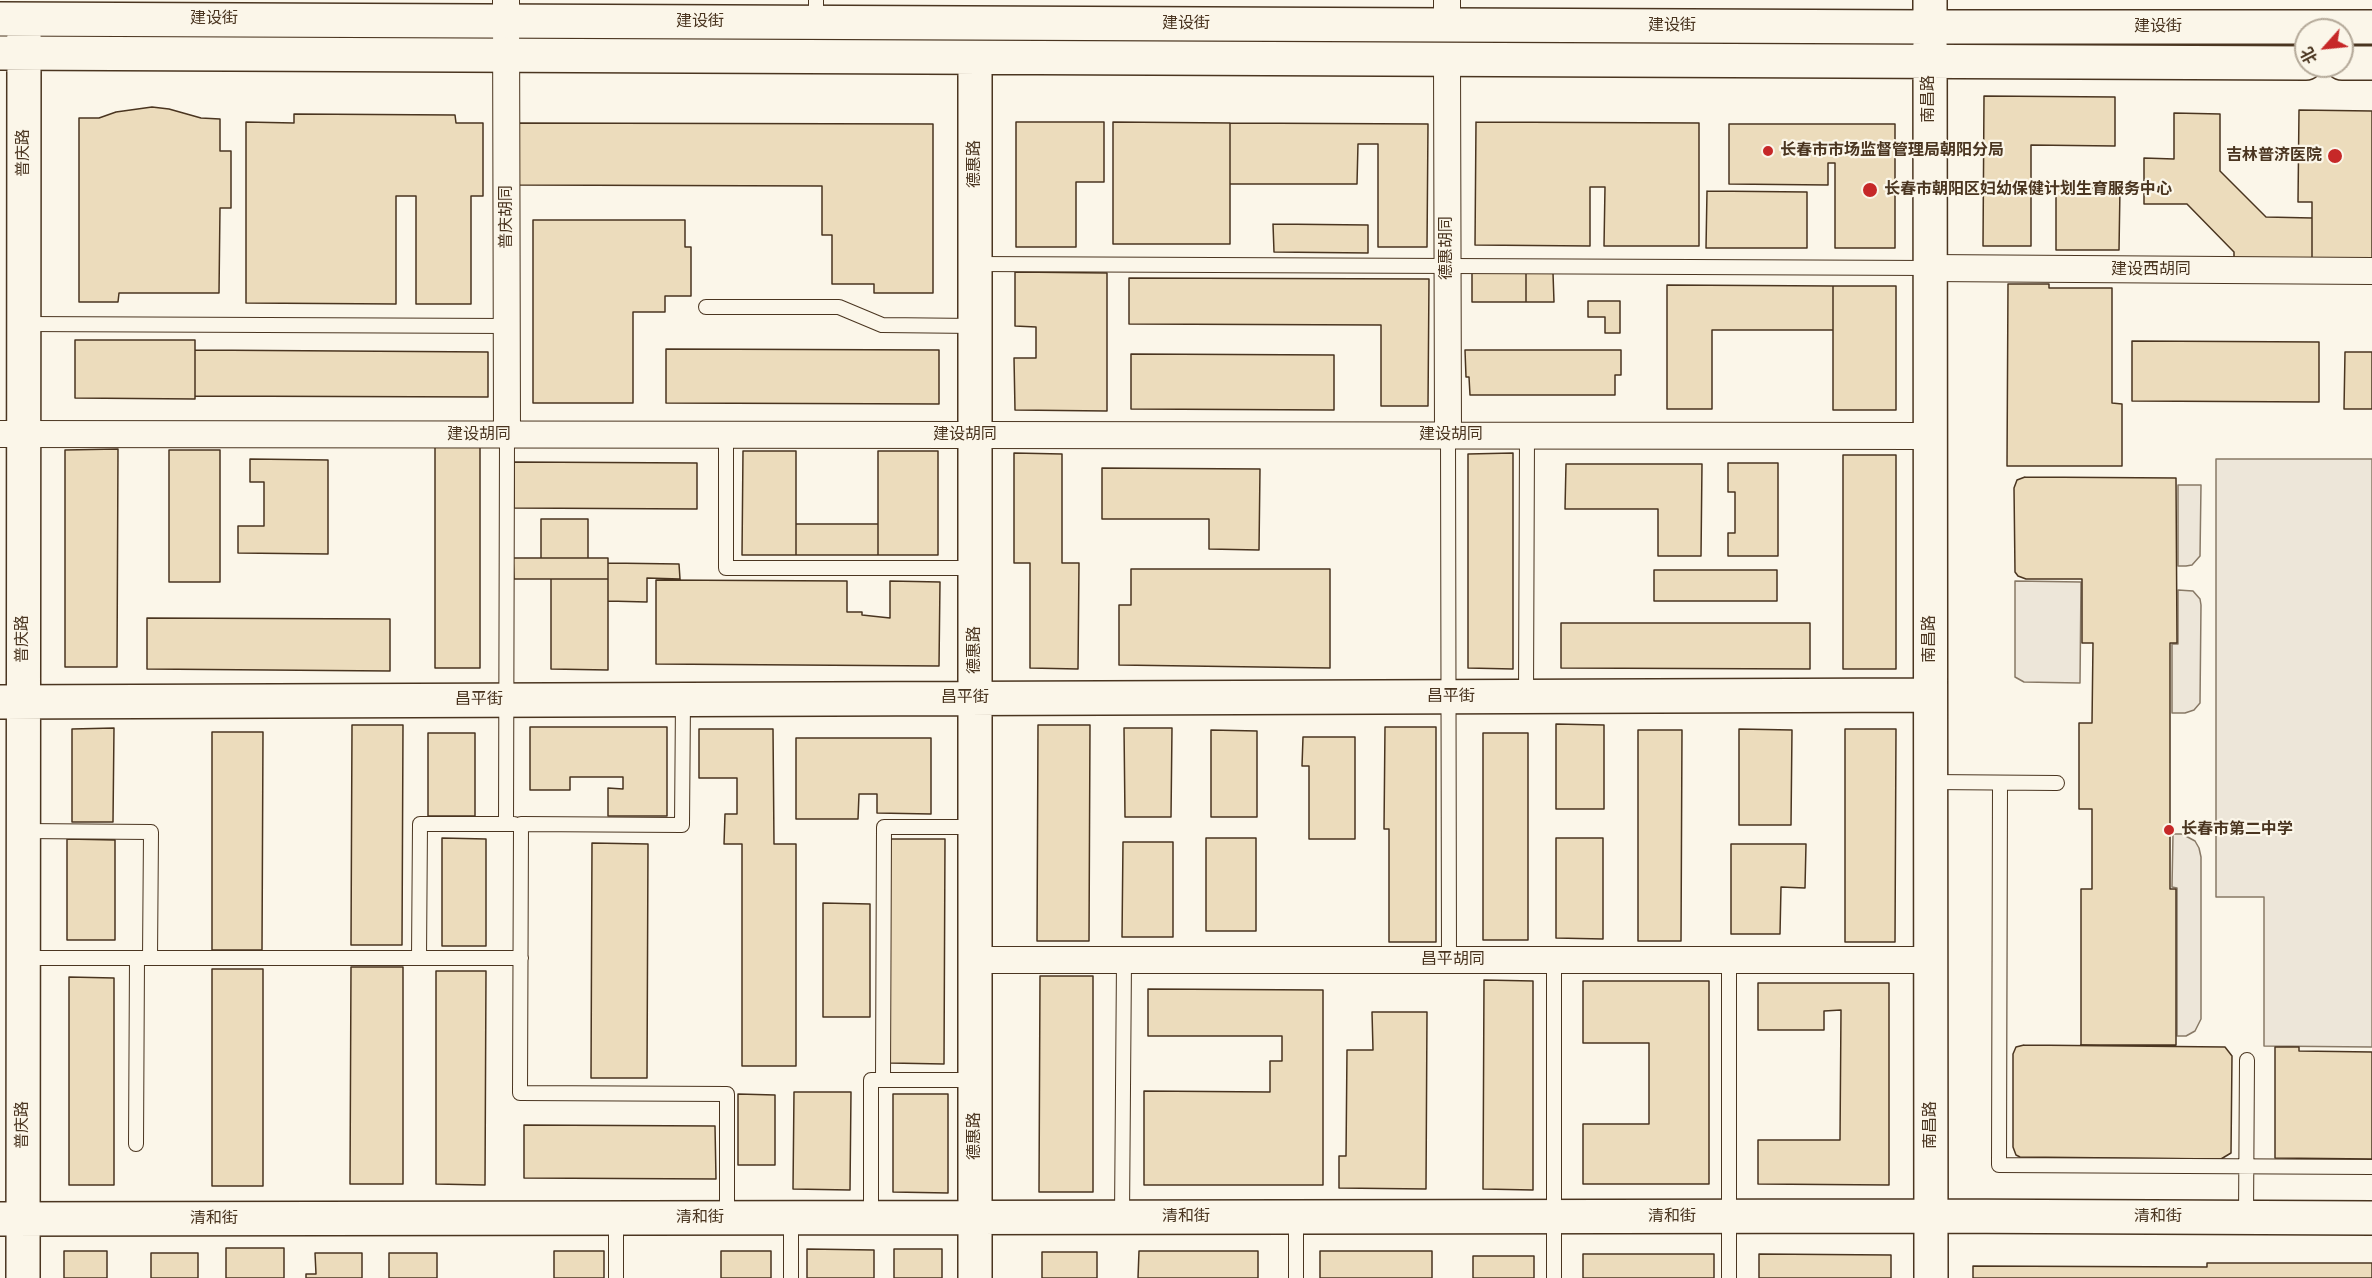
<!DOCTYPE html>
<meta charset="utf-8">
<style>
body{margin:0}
#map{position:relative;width:2372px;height:1278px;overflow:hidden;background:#fbf6e9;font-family:Jost,"Noto Sans SC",sans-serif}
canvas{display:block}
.north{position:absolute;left:2294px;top:18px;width:60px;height:60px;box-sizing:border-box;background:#fbf6e9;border:2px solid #b4a999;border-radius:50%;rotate:243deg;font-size:16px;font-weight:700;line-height:24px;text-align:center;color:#4a3520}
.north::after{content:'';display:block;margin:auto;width:21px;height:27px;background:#c62828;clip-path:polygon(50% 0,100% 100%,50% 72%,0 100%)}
</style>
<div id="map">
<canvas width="2372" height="1278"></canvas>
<div class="north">北</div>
</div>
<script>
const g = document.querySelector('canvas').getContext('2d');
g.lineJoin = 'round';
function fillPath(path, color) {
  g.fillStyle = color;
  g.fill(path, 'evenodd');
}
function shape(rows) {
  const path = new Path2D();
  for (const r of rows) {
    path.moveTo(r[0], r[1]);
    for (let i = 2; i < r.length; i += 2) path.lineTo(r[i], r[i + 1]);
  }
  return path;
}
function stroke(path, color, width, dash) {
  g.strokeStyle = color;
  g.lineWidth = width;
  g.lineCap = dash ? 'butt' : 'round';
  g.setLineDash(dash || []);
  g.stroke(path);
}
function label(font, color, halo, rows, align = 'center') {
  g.font = font + ' Jost,"Noto Sans SC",sans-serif';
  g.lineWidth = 4.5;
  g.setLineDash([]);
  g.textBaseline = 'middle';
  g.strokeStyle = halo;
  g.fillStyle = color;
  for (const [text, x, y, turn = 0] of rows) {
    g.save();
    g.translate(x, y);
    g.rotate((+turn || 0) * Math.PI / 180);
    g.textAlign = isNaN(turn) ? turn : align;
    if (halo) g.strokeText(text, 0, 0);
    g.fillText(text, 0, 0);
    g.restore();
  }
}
const green = shape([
 [2216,459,2372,459,2372,1047,2264,1046,2264,897,2216,897,2216,459],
 [2178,485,2201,485,2200,556,2192,565,2186,566,2178,566,2178,485],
 [2015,581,2081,582,2080,683,2024,682,2015,677,2015,581],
 [2178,590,2193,591,2200,599,2201,605,2200,703,2194,710,2185,713,2172,713,2172,644,2178,644,2178,590],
 [2173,834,2182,834,2195,841,2199,848,2201,857,2201,1019,2195,1031,2186,1036,2177,1036,2177,888,2172,887,2173,834]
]);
const building = shape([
 [1984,96,2115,97,2115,146,2031,145,2031,246,1983,246,1984,96],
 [152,107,169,109,201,118,220,119,220,151,231,151,231,208,220,208,219,293,119,293,118,302,79,302,79,118,99,118,116,112,152,107],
 [2299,110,2372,111,2372,259,2312,258,2312,202,2298,202,2299,110],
 [2174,113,2220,114,2220,171,2266,217,2312,218,2312,265,2234,264,2234,252,2187,204,2144,204,2144,158,2174,159,2174,113],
 [294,114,455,115,456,123,483,123,483,196,471,196,471,304,416,304,416,196,396,196,396,304,246,303,246,122,294,123,294,114],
 [1016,122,1104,122,1104,182,1076,182,1076,247,1016,247,1016,122],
 [1113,122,1230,123,1230,244,1113,244,1113,122],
 [1476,122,1699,123,1699,246,1604,246,1605,187,1590,187,1590,246,1475,245,1476,122],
 [518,123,933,124,933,293,874,293,874,284,832,284,832,235,822,235,822,186,518,185,518,123],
 [1230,123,1428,124,1427,247,1378,247,1378,144,1358,144,1357,184,1230,184,1230,123],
 [1729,124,1895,124,1895,248,1835,248,1835,163,1828,163,1828,185,1729,184,1729,124],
 [2056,188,2120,188,2119,250,2056,250,2056,188],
 [1707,191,1807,192,1807,248,1706,248,1707,191],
 [533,220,685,220,685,247,691,247,691,296,665,296,665,312,633,312,633,403,533,403,533,220],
 [1273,224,1368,225,1368,253,1274,252,1273,224],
 [1015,272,1107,273,1107,411,1015,410,1014,358,1036,358,1036,327,1015,326,1015,272],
 [1472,273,1526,273,1526,302,1472,302,1472,273],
 [1526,273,1553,273,1554,302,1526,302,1526,273],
 [1129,278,1429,279,1428,406,1381,406,1381,325,1129,324,1129,278],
 [2008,284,2049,284,2049,288,2112,288,2112,403,2122,404,2122,466,2007,466,2008,284],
 [1667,285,1833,286,1833,330,1712,330,1712,409,1667,409,1667,285],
 [1833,286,1896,286,1896,410,1833,410,1833,286],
 [1588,301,1620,301,1620,333,1605,333,1605,317,1588,317,1588,301],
 [75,340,195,340,195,399,75,398,75,340],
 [2132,341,2319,342,2319,402,2132,401,2132,341],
 [666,349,939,350,939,404,666,403,666,349],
 [195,350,488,352,488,397,195,396,195,350],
 [1465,350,1621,350,1621,375,1615,375,1615,395,1470,395,1469,377,1466,377,1465,350],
 [2345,352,2372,352,2372,409,2344,409,2345,352],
 [1131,354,1334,355,1334,410,1131,409,1131,354],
 [435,447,480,447,480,668,435,668,435,447],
 [118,449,117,667,65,667,65,450,118,449],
 [169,450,220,450,220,582,169,582,169,450],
 [743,451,796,451,796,555,742,555,743,451],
 [878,451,938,451,938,555,878,555,878,451],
 [1014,453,1062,454,1062,563,1079,563,1078,669,1030,668,1030,563,1014,563,1014,453],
 [1513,453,1513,669,1468,668,1468,454,1513,453],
 [1843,455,1896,455,1896,669,1843,669,1843,455],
 [250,459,328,460,328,554,238,553,238,526,264,526,264,482,250,482,250,459],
 [514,462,697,463,697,509,514,508,514,462],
 [1728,463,1778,463,1778,556,1728,556,1728,533,1735,533,1735,492,1728,492,1728,463],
 [1566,464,1702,464,1701,556,1658,556,1658,509,1565,509,1566,464],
 [1102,468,1260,469,1259,550,1209,549,1209,519,1102,519,1102,468],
 [2025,477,2176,478,2177,643,2170,643,2170,889,2176,889,2176,1045,2081,1045,2081,889,2092,889,2092,809,2079,809,2079,723,2092,723,2093,643,2082,643,2082,579,2026,579,2018,576,2015,572,2014,488,2017,480,2025,477],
 [541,519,588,519,588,558,541,558,541,519],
 [796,524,878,524,878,555,796,555,796,524],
 [513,558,608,558,608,579,514,579,513,558],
 [608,563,679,564,680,579,647,578,647,602,608,601,608,563],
 [1131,569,1330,569,1330,668,1119,665,1119,605,1131,605,1131,569],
 [1654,570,1777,570,1777,601,1654,601,1654,570],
 [551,579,608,579,608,670,551,669,551,579],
 [656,580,847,581,847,612,862,612,862,615,890,618,890,581,940,582,939,666,656,664,656,580],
 [147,618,390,619,390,671,147,669,147,618],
 [1561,623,1810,623,1810,669,1561,668,1561,623],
 [1556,724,1604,725,1604,809,1556,809,1556,724],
 [352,725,403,725,402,945,351,945,352,725],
 [1038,725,1090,725,1089,941,1037,941,1038,725],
 [530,727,667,727,667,816,608,816,608,788,623,789,623,777,570,777,570,790,530,790,530,727],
 [1385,727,1436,727,1436,942,1389,942,1389,829,1384,829,1385,727],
 [114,728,113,822,72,822,72,729,114,728],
 [1124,728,1172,728,1171,817,1125,817,1124,728],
 [699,729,773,729,774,844,796,844,796,1066,742,1066,742,844,724,844,725,814,737,814,737,778,699,778,699,729],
 [1739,729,1792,730,1791,825,1739,825,1739,729],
 [1845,729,1896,729,1895,942,1845,942,1845,729],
 [1211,730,1257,731,1257,817,1211,817,1211,730],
 [1638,730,1682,730,1681,941,1638,941,1638,730],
 [212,732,263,732,262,950,212,950,212,732],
 [428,733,475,733,475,816,428,816,428,733],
 [1483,733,1528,733,1528,940,1483,940,1483,733],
 [1303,737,1355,737,1355,839,1309,839,1309,766,1302,766,1303,737],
 [796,738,931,738,931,814,877,813,877,794,859,794,858,819,796,819,796,738],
 [442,838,486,839,486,946,442,946,442,838],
 [1206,838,1256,838,1256,931,1206,931,1206,838],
 [1556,838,1603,838,1603,939,1556,938,1556,838],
 [67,839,115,840,115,940,67,940,67,839],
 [890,839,945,839,944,1064,890,1063,890,839],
 [1123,842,1173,842,1173,937,1122,937,1123,842],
 [592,843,648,844,647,1078,591,1078,592,843],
 [1731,844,1806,844,1805,888,1781,887,1780,934,1731,934,1731,844],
 [823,903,870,904,870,1017,823,1017,823,903],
 [351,967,403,967,403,1184,350,1184,351,967],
 [212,969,263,969,263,1186,212,1186,212,969],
 [436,971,486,971,485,1185,436,1184,436,971],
 [1040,976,1093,976,1093,1192,1039,1192,1040,976],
 [69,977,114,978,114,1185,69,1185,69,977],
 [1484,980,1533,981,1533,1190,1483,1189,1484,980],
 [1583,981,1709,981,1709,1184,1583,1184,1583,1124,1649,1124,1649,1043,1583,1043,1583,981],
 [1758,983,1889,983,1889,1185,1758,1184,1758,1140,1840,1140,1841,1010,1824,1011,1824,1030,1758,1030,1758,983],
 [1148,989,1323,990,1323,1185,1144,1185,1144,1091,1270,1092,1270,1061,1282,1061,1282,1036,1148,1036,1148,989],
 [1372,1012,1427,1012,1426,1189,1339,1188,1339,1156,1346,1156,1347,1050,1373,1050,1372,1012],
 [2024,1045,2225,1047,2232,1056,2231,1153,2221,1159,2020,1157,2016,1155,2013,1147,2013,1054,2016,1047,2024,1045],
 [2275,1047,2299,1047,2299,1051,2372,1052,2372,1159,2275,1158,2275,1047],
 [794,1092,851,1092,850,1190,793,1189,794,1092],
 [738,1094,775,1095,775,1165,738,1165,738,1094],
 [893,1094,948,1094,948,1193,893,1192,893,1094],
 [524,1125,715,1126,716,1179,524,1178,524,1125],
 [226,1248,284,1248,284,1278,226,1278,226,1248],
 [807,1249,874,1250,874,1278,807,1278,807,1249],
 [894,1249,942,1249,942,1278,894,1278,894,1249],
 [64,1251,107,1251,107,1278,64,1278,64,1251],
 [554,1251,604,1251,604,1278,554,1278,554,1251],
 [721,1251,771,1251,771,1278,721,1278,721,1251],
 [1139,1251,1258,1251,1258,1278,1138,1278,1139,1251],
 [1320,1251,1432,1251,1432,1278,1320,1278,1320,1251],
 [1042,1252,1097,1252,1097,1278,1042,1278,1042,1252],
 [151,1253,198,1253,198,1278,151,1278,151,1253],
 [315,1253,362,1253,362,1278,306,1278,306,1274,316,1274,315,1253],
 [389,1253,437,1253,437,1278,389,1278,389,1253],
 [1583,1254,1714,1254,1714,1278,1583,1278,1583,1254],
 [1759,1254,1891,1255,1891,1278,1759,1278,1759,1254],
 [1473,1256,1534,1256,1534,1278,1473,1278,1473,1256],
 [2207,1263,2372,1263,2372,1278,1973,1278,1973,1266,2207,1267,2207,1263]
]);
const lane = shape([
 [816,0,816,22],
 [975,264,1929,268],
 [706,307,839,307,882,325,975,326],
 [23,324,507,326],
 [726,435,726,568,975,568],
 [1448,435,1449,960],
 [1526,696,1527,435],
 [683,699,682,825,521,824,520,1093,727,1094,727,1218],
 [1930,782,2057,783],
 [2000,783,1999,1165,2372,1167],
 [506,824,507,435],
 [23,831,151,832,150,958],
 [23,958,521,958],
 [419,958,420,824,514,824],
 [883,1080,884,827,975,827],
 [136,1144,137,958],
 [1122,1217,1124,960],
 [2246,1217,2247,1060],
 [871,1218,871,1080,974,1080],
 [616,1278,616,1218],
 [791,1278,791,1218],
 [1296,1278,1296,1217],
 [1554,1278,1554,960],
 [1729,1278,1729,960]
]);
const street = shape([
 [506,0,507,435],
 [1447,25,1447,0],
 [1447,60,1448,435],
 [1929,268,2372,271],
 [0,434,1930,436],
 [975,960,1930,960]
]);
const secondary = shape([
 [1930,0,1931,1278],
 [0,19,1929,27,2372,27],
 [0,53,2306,63],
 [2342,63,2372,63],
 [0,702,1930,695],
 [0,1219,1931,1216,2372,1218],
 [23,1278,24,32],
 [975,1278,975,58]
]);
const markers = [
 [1768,151,6,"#c62828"],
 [2335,156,8,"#c62828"],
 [1870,190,8,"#c62828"],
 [2169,830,6,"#c62828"]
];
const streetNames = [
 ["建设街",214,19],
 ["建设街",700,22],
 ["建设街",1186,24],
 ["建设街",1672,26],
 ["建设街",2158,27],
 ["南昌路",1929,99,-90],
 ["普庆路",24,153,-90],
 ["德惠路",975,164,-90],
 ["普庆胡同",507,217,-90],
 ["德惠胡同",1447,248,-90],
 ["建设西胡同",2151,270],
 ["建设胡同",479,435],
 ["建设胡同",965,435],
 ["建设胡同",1451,435],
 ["普庆路",23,639,-90],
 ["南昌路",1930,639,-90],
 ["德惠路",975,650,-90],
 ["昌平街",1451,697],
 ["昌平街",965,698],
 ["昌平街",479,700],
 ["昌平胡同",1453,960],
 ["普庆路",23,1125,-90],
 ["南昌路",1931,1125,-90],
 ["德惠路",975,1136,-90],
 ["清和街",1186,1217],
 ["清和街",1672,1217],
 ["清和街",2158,1217],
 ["清和街",700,1218],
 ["清和街",214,1219]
];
const poiNames = [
 ["长春市市场监督管理局朝阳分局",1780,151],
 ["吉林普济医院",2322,156,"right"],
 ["长春市朝阳区妇幼保健计划生育服务中心",1884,190],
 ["长春市第二中学",2181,830]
];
fillPath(green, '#ede6d9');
stroke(green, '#887966', 1.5);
fillPath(building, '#ecdcbc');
stroke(building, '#4a3520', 1.5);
stroke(lane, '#4a3520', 16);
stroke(street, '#4a3520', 28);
stroke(secondary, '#4a3520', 36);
stroke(lane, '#fbf6e9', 14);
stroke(street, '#fbf6e9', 26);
stroke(secondary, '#fbf6e9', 33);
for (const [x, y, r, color] of markers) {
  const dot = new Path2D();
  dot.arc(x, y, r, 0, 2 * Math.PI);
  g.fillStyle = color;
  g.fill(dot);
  stroke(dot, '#fbf6e9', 2);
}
label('16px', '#4a3520', '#fbf6e9', streetNames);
label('bold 16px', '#4a3520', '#fbf6e9', poiNames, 'left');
</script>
